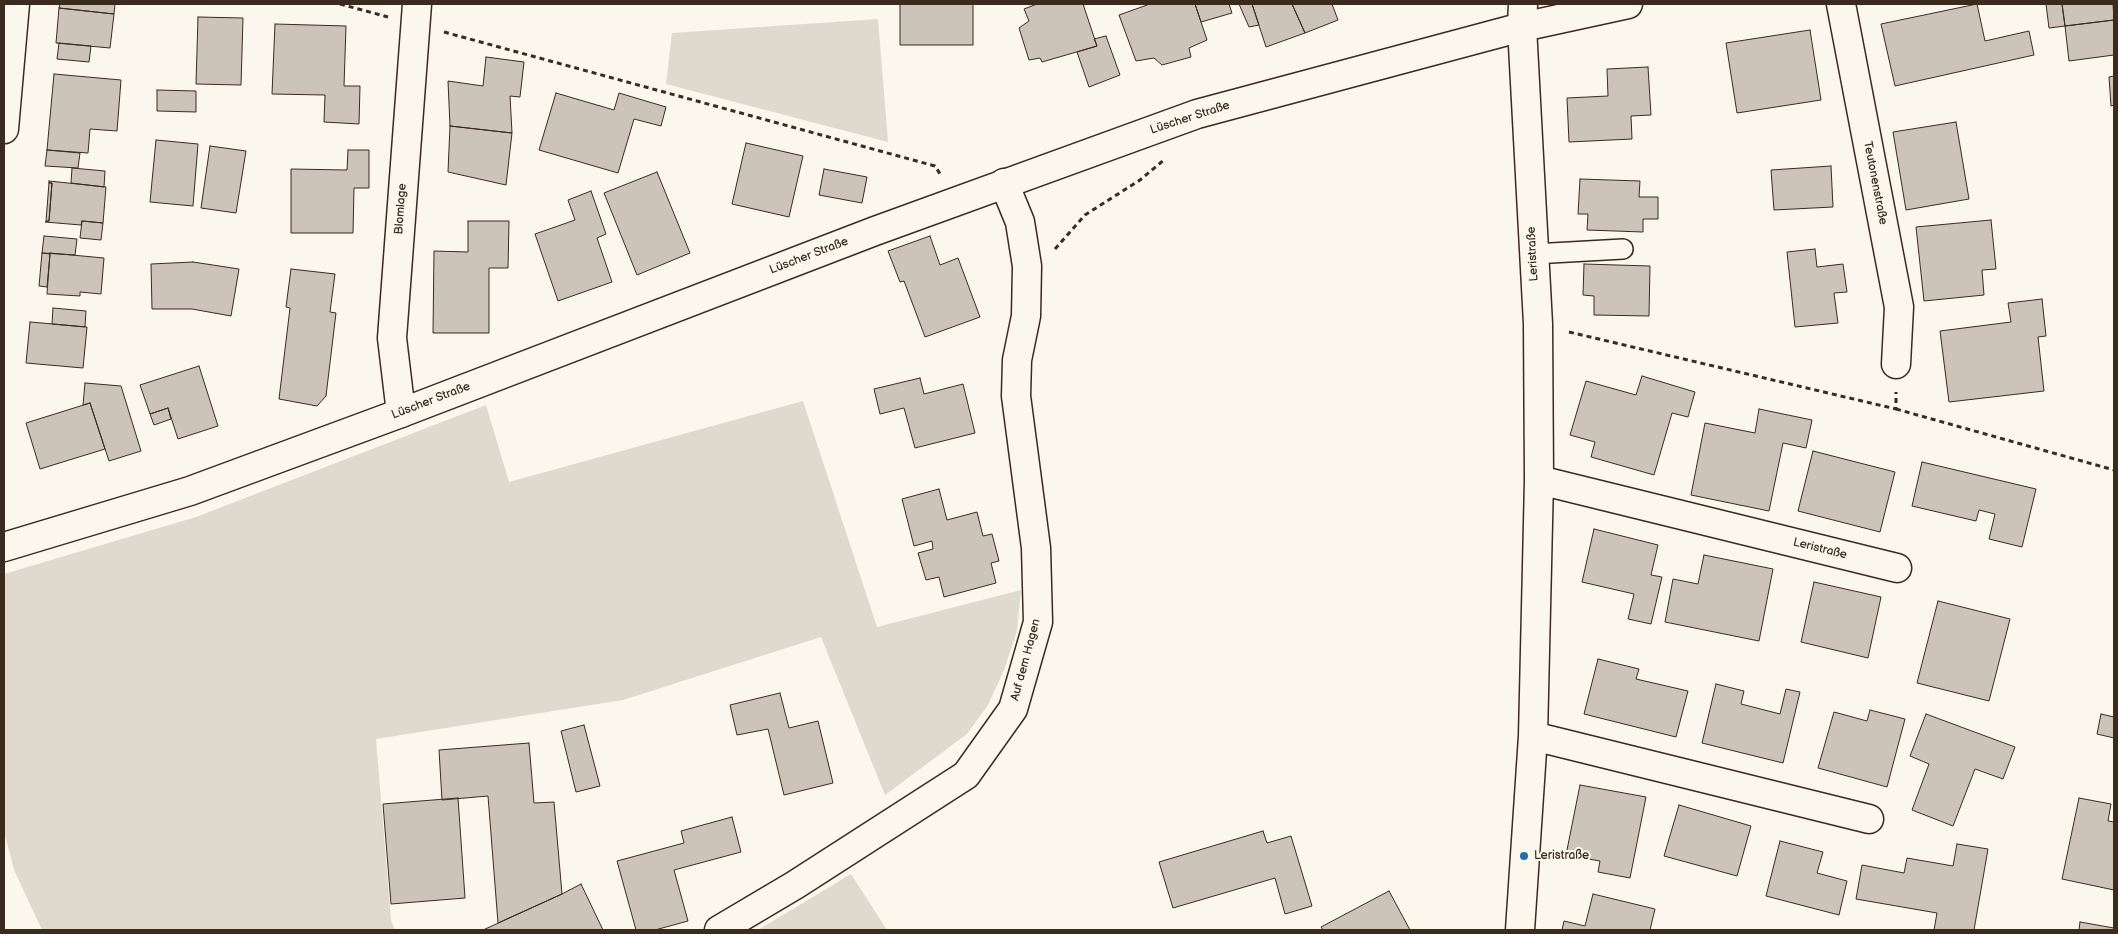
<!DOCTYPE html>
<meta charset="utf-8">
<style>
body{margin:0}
#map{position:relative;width:2118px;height:934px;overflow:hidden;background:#fbf7ec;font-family:"Balsamiq Sans",sans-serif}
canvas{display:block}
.frame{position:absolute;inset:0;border:5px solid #3b2a1e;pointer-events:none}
</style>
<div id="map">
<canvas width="2118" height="934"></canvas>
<div class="frame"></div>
</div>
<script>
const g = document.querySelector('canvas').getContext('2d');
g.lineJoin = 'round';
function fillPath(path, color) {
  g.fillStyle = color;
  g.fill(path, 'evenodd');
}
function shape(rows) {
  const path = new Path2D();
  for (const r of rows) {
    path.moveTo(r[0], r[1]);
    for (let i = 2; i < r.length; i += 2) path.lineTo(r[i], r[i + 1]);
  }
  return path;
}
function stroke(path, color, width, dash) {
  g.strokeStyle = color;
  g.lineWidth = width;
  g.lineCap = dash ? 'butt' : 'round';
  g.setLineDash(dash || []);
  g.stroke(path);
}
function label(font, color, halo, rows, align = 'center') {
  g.font = font + ' "Balsamiq Sans",sans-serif';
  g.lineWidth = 4;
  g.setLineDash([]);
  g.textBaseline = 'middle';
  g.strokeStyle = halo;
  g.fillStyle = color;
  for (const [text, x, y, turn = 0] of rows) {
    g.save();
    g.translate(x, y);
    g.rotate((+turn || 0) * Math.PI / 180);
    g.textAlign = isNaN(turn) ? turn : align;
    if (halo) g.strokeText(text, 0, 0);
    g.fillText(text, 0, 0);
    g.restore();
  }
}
const green = shape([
 [878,19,888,142,666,84,672,33],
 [803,401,877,627,1021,590,1017,631,1004,670,988,705,967,734,885,795,821,637,623,700,376,739,391,920,395,930,42,930,14,870,4,831,4,574,196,517,486,405,509,482],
 [851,874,887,930,758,930]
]);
const building = shape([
 [60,4,115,4,114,14,59,8,60,4],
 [900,4,973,4,973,45,900,45,900,4],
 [1037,4,1083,4,1097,46,1042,62,1040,58,1029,60,1019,28,1029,21,1024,9,1037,4],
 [1150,4,1195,4,1207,40,1189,48,1191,57,1162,65,1154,58,1136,61,1119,15,1150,4],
 [1195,4,1229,4,1232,13,1201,22,1195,4],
 [1239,4,1252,4,1259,25,1249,27,1239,4],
 [1252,4,1292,4,1305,33,1266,47,1252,4],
 [1292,4,1332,4,1338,20,1305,33,1292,4],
 [1977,4,1985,41,2029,31,2034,55,1895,86,1881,24,1977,4],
 [2046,4,2062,4,2065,26,2049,28,2046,4],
 [2062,4,2113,4,2114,20,2065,26,2062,4],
 [59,8,114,14,110,48,56,43,59,8],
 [198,17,243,18,241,85,196,84,198,17],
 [2114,20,2114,55,2069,61,2065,26,2114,20],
 [275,24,346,26,344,86,360,86,359,124,324,122,325,95,272,94,275,24],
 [1810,30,1821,100,1737,113,1726,43,1810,30],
 [1106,36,1120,75,1089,87,1077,52,1097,46,1094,39,1106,36],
 [59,43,91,46,89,62,57,59,59,43],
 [486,57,524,62,520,97,510,96,512,133,450,126,448,81,483,86,486,57],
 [1648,67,1651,115,1631,116,1632,139,1569,142,1567,98,1608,96,1607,69,1648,67],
 [54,74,121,80,117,131,90,129,88,153,47,150,54,74],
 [2114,76,2114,105,2111,106,2109,77,2114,76],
 [157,90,196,91,196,112,157,111,157,90],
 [556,93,614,110,619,93,666,107,661,126,634,119,618,173,539,150,556,93],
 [1956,122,1969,199,1906,210,1893,132,1956,122],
 [450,126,512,133,506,185,448,172,450,126],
 [156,140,198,144,193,206,150,202,156,140],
 [746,143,803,156,789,217,732,204,746,143],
 [210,146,246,151,236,213,201,208,210,146],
 [47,150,80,153,78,168,45,166,47,150],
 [348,150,369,150,369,188,354,188,353,233,291,233,291,169,347,170,348,150],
 [1831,166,1833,207,1774,210,1771,170,1831,166],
 [72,168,105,171,104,187,71,183,72,168],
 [824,169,867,177,862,203,819,195,824,169],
 [657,172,690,253,637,275,604,193,657,172],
 [1580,179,1640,181,1639,197,1658,197,1658,219,1643,219,1643,232,1587,230,1588,214,1578,214,1580,179],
 [49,181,106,187,103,223,82,221,81,225,45,222,49,221,52,183,49,183,49,181],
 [49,183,52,183,49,221,46,221,49,183],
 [591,191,606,234,597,238,612,282,558,301,535,234,575,220,568,200,591,191],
 [1991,220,1996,269,1982,270,1984,295,1924,301,1916,227,1991,220],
 [82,221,103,223,101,240,80,238,82,221],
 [468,221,509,221,508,268,489,268,489,333,433,333,434,251,468,252,468,221],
 [44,236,77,239,75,255,42,253,44,236],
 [930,236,940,265,958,258,980,317,925,337,904,281,900,282,888,251,930,236],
 [1815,249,1817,267,1843,264,1847,292,1834,293,1838,323,1795,327,1787,252,1815,249],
 [42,253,50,254,47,287,39,286,42,253],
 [50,253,104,258,101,294,80,292,80,296,47,294,50,253],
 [193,262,239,269,231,316,192,309,152,309,151,264,193,262],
 [1584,264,1650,266,1649,316,1594,315,1594,296,1583,295,1584,264],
 [291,269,335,274,330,312,336,313,326,396,317,406,279,399,290,308,286,307,291,269],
 [2042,299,2046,336,2038,337,2044,391,1949,402,1940,331,2011,322,2008,303,2042,299],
 [53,308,86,311,85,327,52,324,53,308],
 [30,322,87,327,83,368,26,363,30,322],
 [199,366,218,426,178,439,168,408,150,414,140,385,199,366],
 [1642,376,1695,392,1688,417,1672,413,1654,475,1591,457,1595,442,1570,435,1586,381,1636,395,1642,376],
 [920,378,924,394,963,384,975,433,915,448,904,408,880,414,874,389,920,378],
 [85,383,121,386,141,451,109,461,90,403,83,405,85,383],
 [90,403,105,449,40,469,26,423,90,403],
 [168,408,171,419,154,425,150,414,168,408],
 [1759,409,1812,420,1806,448,1783,443,1769,511,1691,495,1705,423,1755,433,1759,409],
 [1813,451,1895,472,1880,532,1798,511,1813,451],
 [1922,462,2036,489,2022,547,1989,539,1995,514,1979,510,1976,521,1912,506,1922,462],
 [939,489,947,520,977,512,983,536,992,534,999,561,991,563,996,583,944,597,939,577,926,580,918,553,933,549,932,541,914,546,902,499,939,489],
 [1594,529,1658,545,1651,575,1662,577,1651,624,1628,619,1634,594,1582,582,1594,529],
 [1704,555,1773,569,1759,641,1665,622,1673,579,1698,584,1704,555],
 [1814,582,1881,597,1868,658,1801,642,1814,582],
 [1938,601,2010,619,1989,701,1917,683,1938,601],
 [1598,659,1639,669,1636,679,1688,691,1676,737,1584,714,1598,659],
 [1716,684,1744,691,1741,704,1780,714,1786,689,1800,692,1783,763,1702,743,1716,684],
 [780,693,789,728,818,721,833,783,784,795,768,729,737,735,730,705,780,693],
 [1870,710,1905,719,1887,787,1818,768,1834,712,1867,721,1870,710],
 [1926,714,2015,747,2003,779,1975,769,1953,826,1912,810,1929,764,1910,756,1926,714],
 [2101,714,2114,717,2114,738,2097,734,2101,714],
 [584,725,600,786,576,792,561,731,584,725],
 [529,743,534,803,554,802,562,894,498,923,488,796,442,800,439,750,529,743],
 [1580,785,1646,797,1630,878,1598,872,1600,861,1566,855,1580,785],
 [458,798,465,898,391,904,383,804,458,798],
 [2079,798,2111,804,2108,821,2114,822,2114,890,2062,879,2079,798],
 [1679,805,1751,826,1737,876,1664,856,1679,805],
 [732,817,741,852,674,870,688,921,655,930,636,930,617,861,684,843,681,831,732,817],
 [1263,831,1267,843,1291,836,1312,906,1285,914,1275,878,1173,908,1159,862,1263,831],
 [1780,841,1823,852,1817,873,1847,881,1839,915,1766,896,1780,841],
 [1957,844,1988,849,1974,930,1934,930,1937,913,1856,899,1862,865,1904,873,1907,858,1953,866,1957,844],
 [581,884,603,930,483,930,562,894,581,884],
 [1389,891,1410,930,1323,930,1321,927,1389,891],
 [1593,894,1655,909,1650,930,1562,930,1564,921,1585,926,1593,894],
 [2080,922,2114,928,2114,930,2079,930,2080,922]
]);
const path = shape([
 [340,4,388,17],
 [444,32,935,166,942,177],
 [1055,249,1085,215,1140,180,1165,159],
 [1569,332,1896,409,1896,392],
 [1896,409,2114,470]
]);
const service = shape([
 [1533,254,1623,249]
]);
const minor = shape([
 [1841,4,1899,307,1896,364],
 [4,129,15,4],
 [401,413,392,338,417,4],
 [1539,480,1897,568],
 [1533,736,1869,819],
 [719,930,795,885,966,775,1013,709,1038,622,1036,548,1016,396,1017,360,1026,316,1027,266,1020,222,1004,183],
 [1520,930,1533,736,1539,480,1538,324,1522,27,1523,4]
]);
const tertiary = shape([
 [4,547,190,491,401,413,875,231,1197,114,1522,27,1628,4]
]);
const markers = [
 [1524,856,5,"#1f6fb2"]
];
const streetNames = [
 ["Lüscher Straße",1190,118,-18],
 ["Teutonenstraße",1875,183,79],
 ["Blomlage",401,209,-86],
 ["Leristraße",1533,254,-93],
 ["Lüscher Straße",809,256,-21],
 ["Lüscher Straße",431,401,-21],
 ["Leristraße",1820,549,14],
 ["Auf dem Hagen",1026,660,-75]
];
const poiNames = [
 ["Leristraße",1534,856]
];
fillPath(green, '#dfd9ce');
fillPath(building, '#ccc4b9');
stroke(building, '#3b2a1e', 1);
stroke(service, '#3b2a1e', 22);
stroke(minor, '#3b2a1e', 31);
stroke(tertiary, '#3b2a1e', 31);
stroke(path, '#3b2a1e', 3, [5, 4]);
stroke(service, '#fbf7ec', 19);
stroke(minor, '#fbf7ec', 28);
stroke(tertiary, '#fbf7ec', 28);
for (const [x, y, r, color] of markers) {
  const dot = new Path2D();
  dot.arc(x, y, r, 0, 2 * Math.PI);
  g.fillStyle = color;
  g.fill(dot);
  stroke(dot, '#fbf7ec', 2);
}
label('12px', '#3b2a1e', '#fbf7ec', streetNames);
label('12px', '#3b2a1e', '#fbf7ec', poiNames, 'left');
</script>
